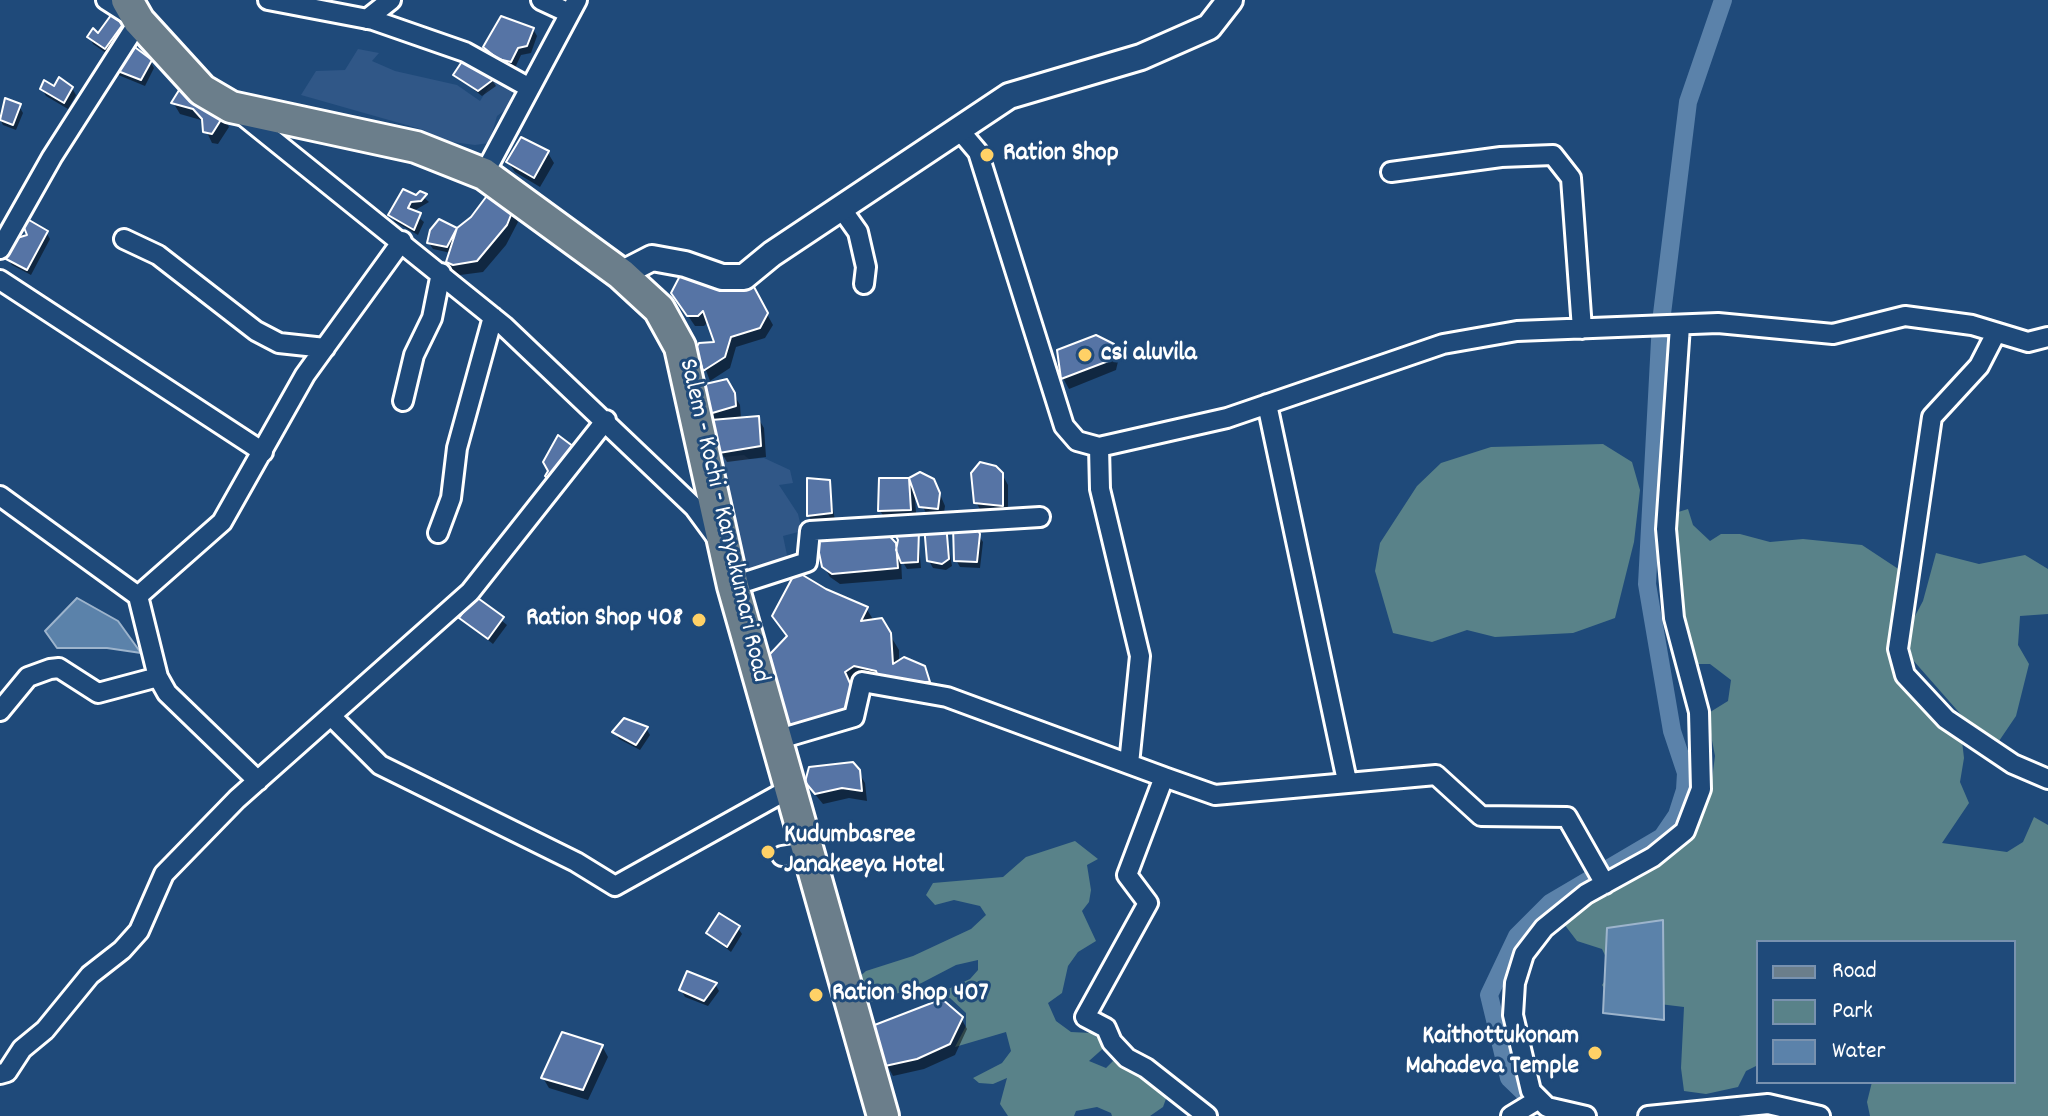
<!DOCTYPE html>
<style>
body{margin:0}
#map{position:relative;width:2048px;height:1116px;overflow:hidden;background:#1f4a7a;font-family:Dekko,sans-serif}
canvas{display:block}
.legend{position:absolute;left:1756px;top:940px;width:260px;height:144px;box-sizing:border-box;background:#1f4a7a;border:2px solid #7992af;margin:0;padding:10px 14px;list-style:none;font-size:24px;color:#fff}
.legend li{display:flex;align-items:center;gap:16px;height:40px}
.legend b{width:40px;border:2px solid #7992af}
</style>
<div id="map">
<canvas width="2048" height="1116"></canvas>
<ul class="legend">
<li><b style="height:10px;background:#6b7e8b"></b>Road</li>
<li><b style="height:22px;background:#598289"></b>Park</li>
<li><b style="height:22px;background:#5b82aa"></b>Water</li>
</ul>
</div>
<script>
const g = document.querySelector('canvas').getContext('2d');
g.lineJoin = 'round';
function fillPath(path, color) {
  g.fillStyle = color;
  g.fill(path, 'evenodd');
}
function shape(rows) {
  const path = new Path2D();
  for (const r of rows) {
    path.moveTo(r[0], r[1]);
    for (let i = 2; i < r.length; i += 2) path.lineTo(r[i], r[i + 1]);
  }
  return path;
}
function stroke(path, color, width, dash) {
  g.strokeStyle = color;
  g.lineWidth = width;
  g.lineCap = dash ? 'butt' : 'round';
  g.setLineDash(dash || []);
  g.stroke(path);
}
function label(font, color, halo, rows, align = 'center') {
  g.font = font + ' Dekko,sans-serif';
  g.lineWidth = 6;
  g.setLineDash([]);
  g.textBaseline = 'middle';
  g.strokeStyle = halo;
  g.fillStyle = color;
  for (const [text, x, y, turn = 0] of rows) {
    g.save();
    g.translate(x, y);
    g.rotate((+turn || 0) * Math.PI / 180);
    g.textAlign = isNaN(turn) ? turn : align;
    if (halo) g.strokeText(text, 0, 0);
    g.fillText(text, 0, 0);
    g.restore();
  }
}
const built = shape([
 [358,49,379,53,372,61,395,71,457,85,480,101,494,79,503,75,514,84,508,108,497,116,489,143,475,145,445,141,424,130,301,95,316,71,345,70],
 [744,455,749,459,764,458,790,470,793,483,779,485,798,514,802,531,783,536,788,560,765,569,746,571,738,543,723,457]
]);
const green = shape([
 [1603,444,1632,462,1640,490,1634,542,1615,618,1573,633,1495,637,1467,630,1432,642,1393,633,1375,571,1380,543,1417,486,1441,463,1491,447],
 [1688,509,1693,525,1710,541,1721,534,1740,534,1770,542,1803,539,1862,545,1909,576,1897,649,1962,741,1964,758,1960,782,1969,803,1942,843,2007,852,2023,842,2034,817,2048,825,2048,1116,1870,1116,1867,1102,1872,1082,2014,1082,2014,942,1758,942,1758,1065,1746,1071,1738,1087,1706,1094,1684,1091,1681,1068,1684,1007,1610,998,1602,985,1612,970,1602,949,1577,941,1564,924,1584,903,1644,874,1690,840,1697,810,1711,787,1715,756,1707,714,1728,701,1731,680,1710,664,1695,664,1681,615,1681,589,1674,561,1675,513],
 [1936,553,1979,564,2025,555,2048,569,2048,614,2020,616,2018,645,2029,664,2016,716,1997,744,1971,726,1912,659,1907,631,1923,601],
 [1075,841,1098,859,1087,865,1091,890,1089,902,1082,911,1096,941,1078,952,1068,966,1062,993,1048,1003,1056,1021,1071,1032,1091,1033,1107,1045,1089,1061,1106,1068,1113,1061,1132,1069,1167,1096,1163,1107,1150,1116,1112,1116,1111,1113,1097,1107,1076,1111,1074,1116,1008,1116,1000,1104,1007,1078,993,1084,979,1083,973,1078,1002,1063,1011,1051,1006,1032,955,1047,966,1026,966,1013,950,998,935,995,970,979,978,970,978,960,956,965,908,990,867,1003,857,979,866,971,913,956,971,929,986,915,980,906,954,900,935,905,926,895,933,883,1003,877,1026,857]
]);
const water = shape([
 [77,598,118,621,141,653,107,648,57,648,45,631,77,598],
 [1663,920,1664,1020,1603,1013,1607,928,1663,920]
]);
const shadow = shape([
 [124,22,128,28,109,55,93,44,90,37],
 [533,29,537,36,531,53,521,55,515,68,504,65,485,47],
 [150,61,154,68,145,86,116,74,112,68],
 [455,75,492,80,496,86,482,96],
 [72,88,76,95,68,109,46,96,42,89],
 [6,101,19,106,23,113,16,130,3,125,0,119],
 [174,104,223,116,229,127,218,144,212,143,201,120,180,114],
 [548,153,554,163,540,187,515,172,508,162],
 [420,194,429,202,412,212,424,222,418,235,395,222,391,215],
 [511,211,518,222,506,245,483,272,460,275,454,272,448,262,451,253,433,249,429,243],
 [46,232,50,239,31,275,12,265,8,259],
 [752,287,773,325,765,338,736,347,730,368,710,381,698,349,717,344,709,321,704,326,695,326,680,304],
 [1112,346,1119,357,1116,370,1069,389,1063,378,1059,352],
 [726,381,740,405,741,419,758,418,764,428,766,457,727,462,721,452,711,413],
 [1002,474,1008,485,1008,515,982,513,976,502],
 [908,480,913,487,939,492,945,506,943,519,928,517,914,489,921,568,907,569,901,559,902,579,840,584,830,577,824,566,898,551,900,539,880,511],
 [828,482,835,520,812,522,809,516],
 [945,525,952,566,946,570,933,568,929,561],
 [974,528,983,542,980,568,960,567,956,560],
 [825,591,866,608,874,621,881,620,899,650,899,663,923,668,936,696,851,687,861,709,862,723,813,739,794,738,780,712,788,638,774,616],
 [476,599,507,625,493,644,461,618],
 [646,728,650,735,640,750,619,739,615,732],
 [858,771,865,783,867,801,849,798,823,804,814,793],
 [738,928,742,934,731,952,708,934],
 [715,984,719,991,708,1006,685,997,681,990],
 [961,1018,967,1029,955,1055,924,1069,893,1076,887,1065],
 [602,1046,608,1057,588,1100,549,1088,543,1078]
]);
const canal = shape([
 [1538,1106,1509,1078,1489,995,1517,936,1550,903,1662,837,1677,815,1685,790,1686,773,1672,731,1647,584,1661,322,1688,102,1723,0]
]);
const building = shape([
 [114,11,126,20,105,49,87,37,93,28,98,33,114,11],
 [501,16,534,28,527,46,518,48,511,62,498,59,483,47,501,16],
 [128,42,152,60,141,80,110,68,128,42],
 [465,57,478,65,494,79,478,91,453,75,465,57],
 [59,77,73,87,64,103,40,89,44,80,54,86,59,77],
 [181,87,224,115,212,134,203,132,202,119,193,109,171,103,181,87],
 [5,98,21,104,13,125,0,120,5,98],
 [521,137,549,151,534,178,506,162,521,137],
 [403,189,416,195,420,191,427,194,421,201,411,202,408,208,421,213,414,230,388,215,403,189],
 [489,193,513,210,507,225,477,261,453,265,446,262,457,228,471,217,489,193],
 [439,219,457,228,447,247,427,243,430,230,439,219],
 [29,220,48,231,27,270,6,259,17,238,27,235,23,225,29,220],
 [683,270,737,289,753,285,768,313,760,328,731,337,725,357,703,371,696,348,699,343,714,342,703,311,698,316,687,316,671,293,683,270],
 [1096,335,1114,344,1111,360,1061,379,1057,350,1096,335],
 [727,379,735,393,736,406,709,414,701,385,727,379],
 [759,416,761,446,719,453,711,420,759,416],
 [558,435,574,447,552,483,545,476,548,471,543,462,558,435],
 [980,462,996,466,1003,473,1003,506,974,503,971,473,980,462],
 [920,472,934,479,940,493,938,509,919,507,909,478,920,472],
 [807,478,830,480,832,513,807,516,807,478],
 [879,478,909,478,911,510,878,511,879,478],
 [946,523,949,559,942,564,927,561,924,525,946,523],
 [953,526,976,526,980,534,977,562,954,561,953,526],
 [892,529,919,530,918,562,901,563,896,550,898,540,892,529],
 [884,530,896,543,898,568,832,574,822,567,815,534,884,530],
 [796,571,826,589,868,607,861,621,882,618,891,633,893,664,904,657,925,666,930,682,880,682,876,671,854,666,845,672,854,692,855,709,804,725,784,724,769,668,770,654,787,636,772,616,796,571],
 [475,596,504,617,488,639,459,618,475,596],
 [624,718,648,727,636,745,612,732,624,718],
 [853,762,860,770,862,791,842,788,815,794,805,782,809,767,853,762],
 [719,913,740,926,727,947,706,933,719,913],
 [687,971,717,983,704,1001,679,990,687,971],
 [942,999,963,1017,950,1044,917,1059,885,1066,872,1026,942,999],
 [562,1032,603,1045,583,1090,541,1078,562,1032]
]);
const minor = shape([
 [268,0,373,20,465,52,528,87],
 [541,0,569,13],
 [367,19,391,0],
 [240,113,504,326,694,507,716,537],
 [961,132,978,152,1064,426,1077,441,1099,447,1227,418,1443,344,1517,331,1718,323,1833,334,1905,316,1972,325,2028,342,2048,337],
 [1391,172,1501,157,1553,155,1571,178,1582,329],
 [484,174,577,0],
 [841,208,858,232,866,267,864,284],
 [124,239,158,255,256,331,279,343,325,348],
 [0,249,52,157,139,21,106,0],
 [0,280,263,452],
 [1996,333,1979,366,1932,417,1898,649,1905,675,1946,719,2013,764,2048,779],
 [403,401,414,355,432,318,441,273],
 [1267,404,1347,781],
 [1099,447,1100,489,1140,656,1129,764],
 [0,496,138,596,158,677,167,693,258,781],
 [438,533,451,498,457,448,493,317],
 [733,586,807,562,810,531,1040,517],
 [138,596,222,522,305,375,402,241],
 [0,711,28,677,50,669,59,668,98,693,158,677],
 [332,717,380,765,576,862,615,886,789,789],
 [776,740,854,717,862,682,947,697,1164,777,1127,875,1148,903,1085,1017,1106,1028,1112,1042,1127,1058,1146,1068,1207,1116],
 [1164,777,1215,795,1436,775,1481,816,1567,817,1605,884],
 [782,856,807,852],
 [0,1074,7,1072,22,1049,45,1030,90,975,122,950,139,931,164,874,237,799,470,592,606,420],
 [1511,1116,1539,1099],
 [1586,1116,1547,1107,1531,1091,1513,1015,1515,983,1524,954,1544,928,1586,894,1653,857,1685,831,1701,789,1699,712,1674,618,1666,529,1680,326],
 [1648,1116,1768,1104,1820,1116]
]);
const tertiary = shape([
 [621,274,652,258,685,264,722,277,744,277,772,254,1009,96,1141,57,1209,27,1230,0]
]);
const primary = shape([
 [127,0,139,21,202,90,231,107,416,147,484,174,621,274,659,309,680,347,733,586,883,1116]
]);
const markers = [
 [987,155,8,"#ffd166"],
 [1085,355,8,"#ffd166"],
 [699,620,8,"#ffd166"],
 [768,852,8,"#ffd166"],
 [816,995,8,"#ffd166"],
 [1595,1053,8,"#ffd166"]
];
const poiNames = [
 ["Ration Shop",1003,155],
 ["csi aluvila",1101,355],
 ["Ration Shop 408",683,620,"right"],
 ["Kudumbasree",784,837],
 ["Janakeeya Hotel",784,867],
 ["Ration Shop 407",832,995],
 ["Kaithottukonam",1579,1038,"right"],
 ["Mahadeva Temple",1579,1068,"right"]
];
const streetNames = [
 ["Salem - Kochi - Kanyakumari Road",722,521,77]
];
fillPath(built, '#305787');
fillPath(green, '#598289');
fillPath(water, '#5b82aa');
stroke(water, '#9db4cc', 2);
fillPath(shadow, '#0007');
stroke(canal, '#5b82aa', 18);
fillPath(building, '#5674a5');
stroke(building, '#fff', 2);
stroke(minor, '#fff', 24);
stroke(tertiary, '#fff', 30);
stroke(primary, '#fff', 36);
stroke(minor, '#1f4a7a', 18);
stroke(tertiary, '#1f4a7a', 24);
stroke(primary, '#6b7e8b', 30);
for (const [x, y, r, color] of markers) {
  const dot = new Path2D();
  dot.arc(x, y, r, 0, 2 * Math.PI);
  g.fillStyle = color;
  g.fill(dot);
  stroke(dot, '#1f4a7a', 3);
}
label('bold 26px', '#fff', '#1f4a7a', poiNames, 'left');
label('26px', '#fff', '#1f4a7a', streetNames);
</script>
